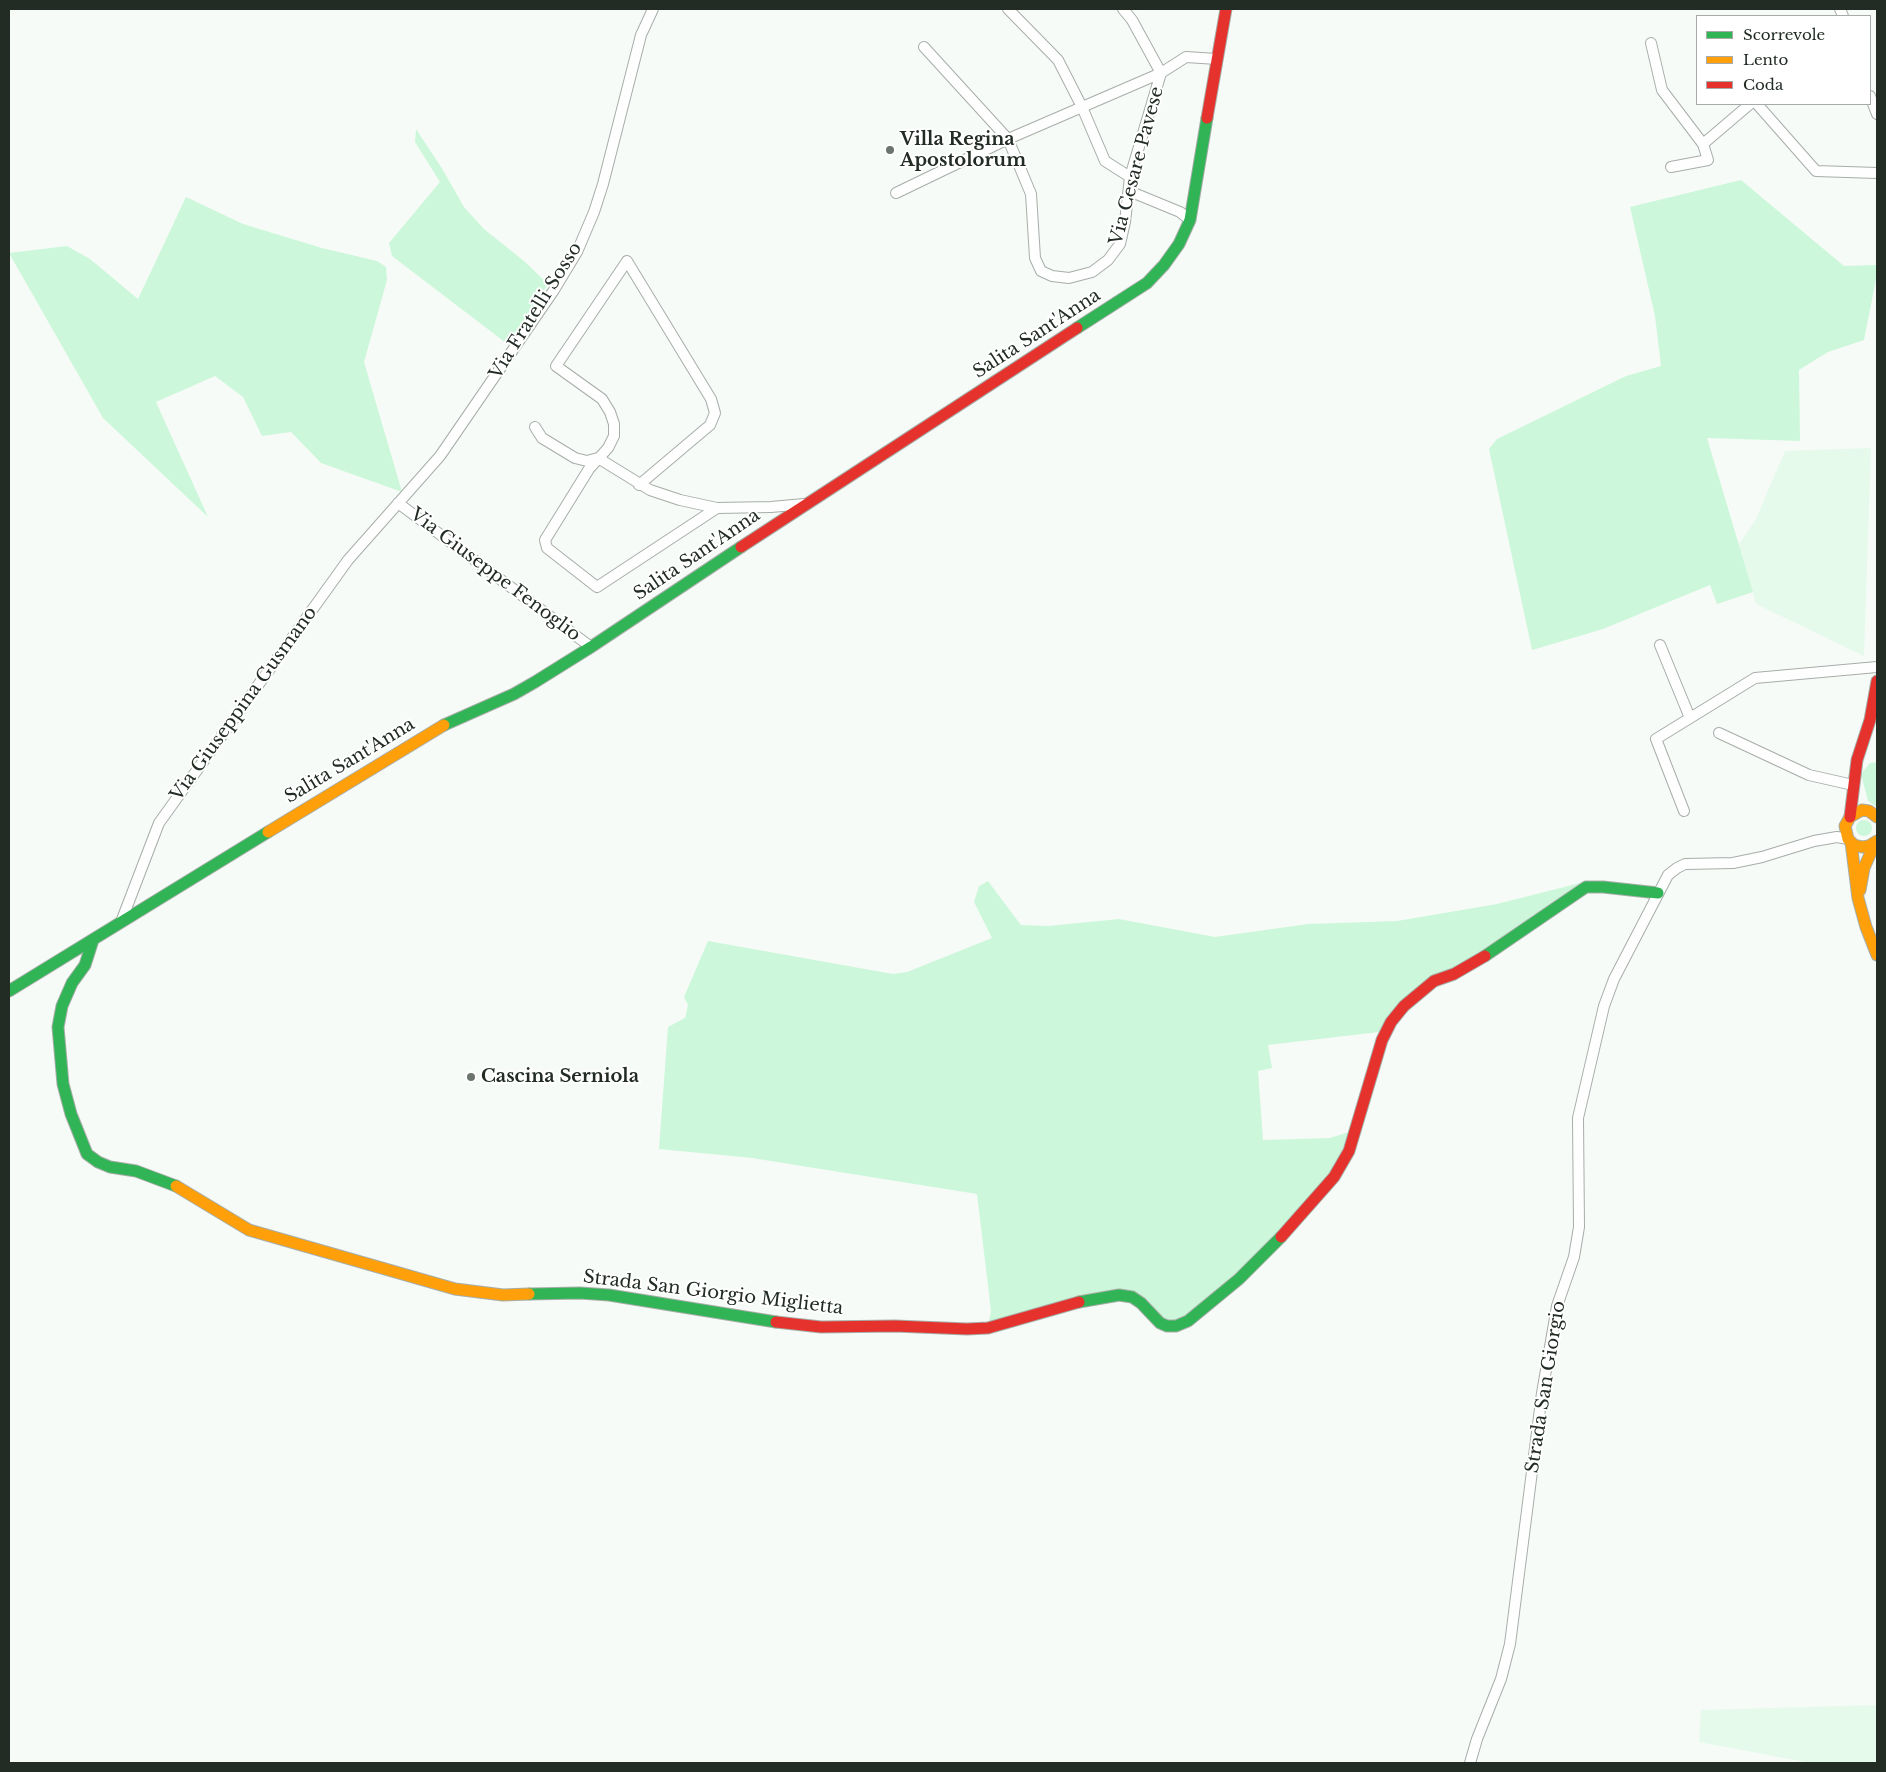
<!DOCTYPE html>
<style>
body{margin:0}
#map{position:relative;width:1886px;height:1772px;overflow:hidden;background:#f6fbf7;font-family:"Libre Baskerville",serif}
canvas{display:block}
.frame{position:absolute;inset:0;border:10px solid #222c25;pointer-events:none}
.legend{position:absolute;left:1696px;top:15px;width:175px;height:90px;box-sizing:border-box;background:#fff;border:1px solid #a7aba8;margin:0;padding:6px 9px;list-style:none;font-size:15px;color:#222c25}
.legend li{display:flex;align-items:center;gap:10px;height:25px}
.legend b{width:25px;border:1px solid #a7aba8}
</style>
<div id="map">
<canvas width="1886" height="1772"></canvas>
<div class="frame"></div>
<ul class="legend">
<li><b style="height:6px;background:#30b455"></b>Scorrevole</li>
<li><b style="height:6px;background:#ff9f0a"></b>Lento</li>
<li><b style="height:6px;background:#e5322d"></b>Coda</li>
</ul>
</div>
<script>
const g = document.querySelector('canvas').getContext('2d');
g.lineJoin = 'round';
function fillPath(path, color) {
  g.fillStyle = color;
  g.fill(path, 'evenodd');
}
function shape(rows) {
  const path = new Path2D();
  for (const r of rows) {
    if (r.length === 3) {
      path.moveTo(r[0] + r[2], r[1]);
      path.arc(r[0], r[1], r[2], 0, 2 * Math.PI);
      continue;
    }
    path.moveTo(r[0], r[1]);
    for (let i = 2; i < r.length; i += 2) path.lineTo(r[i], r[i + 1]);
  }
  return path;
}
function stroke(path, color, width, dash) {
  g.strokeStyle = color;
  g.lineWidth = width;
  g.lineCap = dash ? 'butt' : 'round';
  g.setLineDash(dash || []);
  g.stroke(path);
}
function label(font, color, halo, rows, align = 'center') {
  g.font = font + ' "Libre Baskerville",serif';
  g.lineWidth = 4;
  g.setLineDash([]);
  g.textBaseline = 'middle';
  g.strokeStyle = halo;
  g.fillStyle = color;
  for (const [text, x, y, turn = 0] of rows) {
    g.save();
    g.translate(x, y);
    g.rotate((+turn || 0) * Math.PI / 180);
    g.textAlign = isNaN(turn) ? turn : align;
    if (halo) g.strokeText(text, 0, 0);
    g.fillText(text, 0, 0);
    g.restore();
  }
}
const built = shape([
 [1871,448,1864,656,1756,604,1739,544,1755,521,1785,451],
 [1877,1705,1877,1763,1811,1763,1699,1742,1701,1710]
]);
const green = shape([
 [416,129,443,170,464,207,484,229,524,261,548,284,510,346,392,256,389,243,440,182,415,142],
 [1741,180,1844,266,1877,265,1877,274,1864,340,1828,352,1799,370,1800,441,1707,438,1753,592,1717,604,1710,585,1603,629,1532,650,1489,449,1497,439,1626,376,1661,366,1655,316,1630,207],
 [186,197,243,224,322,248,377,261,386,267,387,280,364,362,402,492,321,463,291,432,262,436,243,397,215,376,156,402,208,517,103,418,9,253,67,246,90,259,138,299],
 [1877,762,1877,807,1868,801,1861,774,1870,763],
 [1864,828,8],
 [988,881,1021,925,1049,926,1119,919,1215,937,1308,924,1397,921,1497,904,1588,881,1470,960,1379,1032,1268,1045,1272,1068,1258,1071,1263,1140,1330,1138,1352,1131,1329,1176,1254,1258,1185,1317,1166,1322,1142,1299,1010,1316,989,1321,991,1311,977,1194,752,1158,659,1149,668,1027,685,1018,688,1005,684,997,708,941,893,974,907,972,992,938,974,902,979,886]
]);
const street = shape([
 [1008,9,1058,60,1082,107,1105,161,1130,177],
 [1840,9,1843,16],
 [1651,43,1662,90,1703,144,1708,160,1671,167],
 [924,47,1008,139,1031,194,1035,258,1041,271,1052,276,1069,278,1092,272,1108,260,1120,244,1125,222,1130,177,1161,73,1186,57,1217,59],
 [1870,96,1877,114],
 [1757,104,1816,171,1877,173],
 [1703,144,1750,104],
 [1129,191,1180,212,1190,220],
 [896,193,1008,139,1161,73,1132,20,1123,9],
 [535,427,542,438,575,458,587,461,598,458,650,490,680,500,717,508,771,507,804,504],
 [639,485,710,425,715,413,711,399,627,261,556,366,602,399,610,412,614,424,614,436,608,448,589,469,545,540,547,548,597,587,717,508],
 [398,503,591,647],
 [1660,645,1690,718],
 [1719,733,1809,775,1853,785],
 [1684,811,1656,739,1755,678,1877,667],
 [121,922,159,823,348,560,440,456,554,290,577,252,594,212,603,184,641,35,653,9],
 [1470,1763,1477,1739,1501,1679,1510,1644,1542,1393,1557,1306,1574,1257,1579,1227,1578,1118,1604,1006,1614,979,1668,875,1677,868,1685,864,1733,863,1762,857,1814,841,1837,837,1848,839]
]);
const fast = shape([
 [1077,328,1147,283,1164,265,1179,244,1190,220,1207,118],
 [444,725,514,694,535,682,591,647,741,547],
 [93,940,85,965,72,983,62,1006,58,1027,63,1084,71,1114,87,1154,98,1162,110,1167,136,1171,176,1186],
 [1485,956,1586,887,1603,887,1658,893],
 [9,991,268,832],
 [529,1294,580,1293,609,1295,776,1322],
 [1079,1302,1119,1295,1132,1297,1141,1303,1160,1323,1167,1326,1176,1326,1188,1321,1239,1279,1281,1237]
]);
const slow = shape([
 [1877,817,1869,811,1862,810,1850,817,1845,826,1848,839,1854,845,1862,847,1869,846,1877,841],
 [268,832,444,725],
 [1851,842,1858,898,1866,927,1877,955],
 [1860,890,1864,868,1875,843],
 [176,1186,249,1230,455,1289,503,1295,529,1294]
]);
const jam = shape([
 [1207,118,1226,9],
 [741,547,1077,328],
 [1850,817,1857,760,1870,720,1877,681],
 [1281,1237,1334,1177,1349,1151,1382,1040,1391,1022,1404,1006,1434,981,1454,974,1485,956],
 [776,1322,821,1327,895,1326,967,1329,988,1328,1079,1302]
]);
const markers = [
 [890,150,5,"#6c746e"],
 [471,1077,5,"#6c746e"]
];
const poiNames = [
 ["Villa Regina",900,140],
 ["Apostolorum",900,161],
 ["Cascina Serniola",481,1077]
];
const streetNames = [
 ["Via Cesare Pavese",1137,166,-75],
 ["Via Fratelli Sosso",536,311,-58],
 ["Salita Sant'Anna",1037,334,-33],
 ["Salita Sant'Anna",697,555,-34],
 ["Via Giuseppe Fenoglio",495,575,37],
 ["Via Giuseppina Gusmano",244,704,-54],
 ["Salita Sant'Anna",350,761,-31],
 ["Strada San Giorgio Miglietta",713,1293,7],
 ["Strada San Giorgio",1546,1387,-81]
];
fillPath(built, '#e5faea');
fillPath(green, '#cdf7da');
stroke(street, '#a7ada8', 12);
stroke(fast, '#a7ada8', 13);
stroke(slow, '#a7ada8', 13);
stroke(jam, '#a7ada8', 13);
stroke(street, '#fefefe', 10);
stroke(fast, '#30b455', 11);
stroke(slow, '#ff9f0a', 11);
stroke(jam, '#e5322d', 11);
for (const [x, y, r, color] of markers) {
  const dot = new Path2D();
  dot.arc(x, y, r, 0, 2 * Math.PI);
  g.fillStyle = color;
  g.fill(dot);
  stroke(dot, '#fff', 2);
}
label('bold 18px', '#222c25', '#fff', poiNames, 'left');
label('18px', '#222c25', '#fff', streetNames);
</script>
